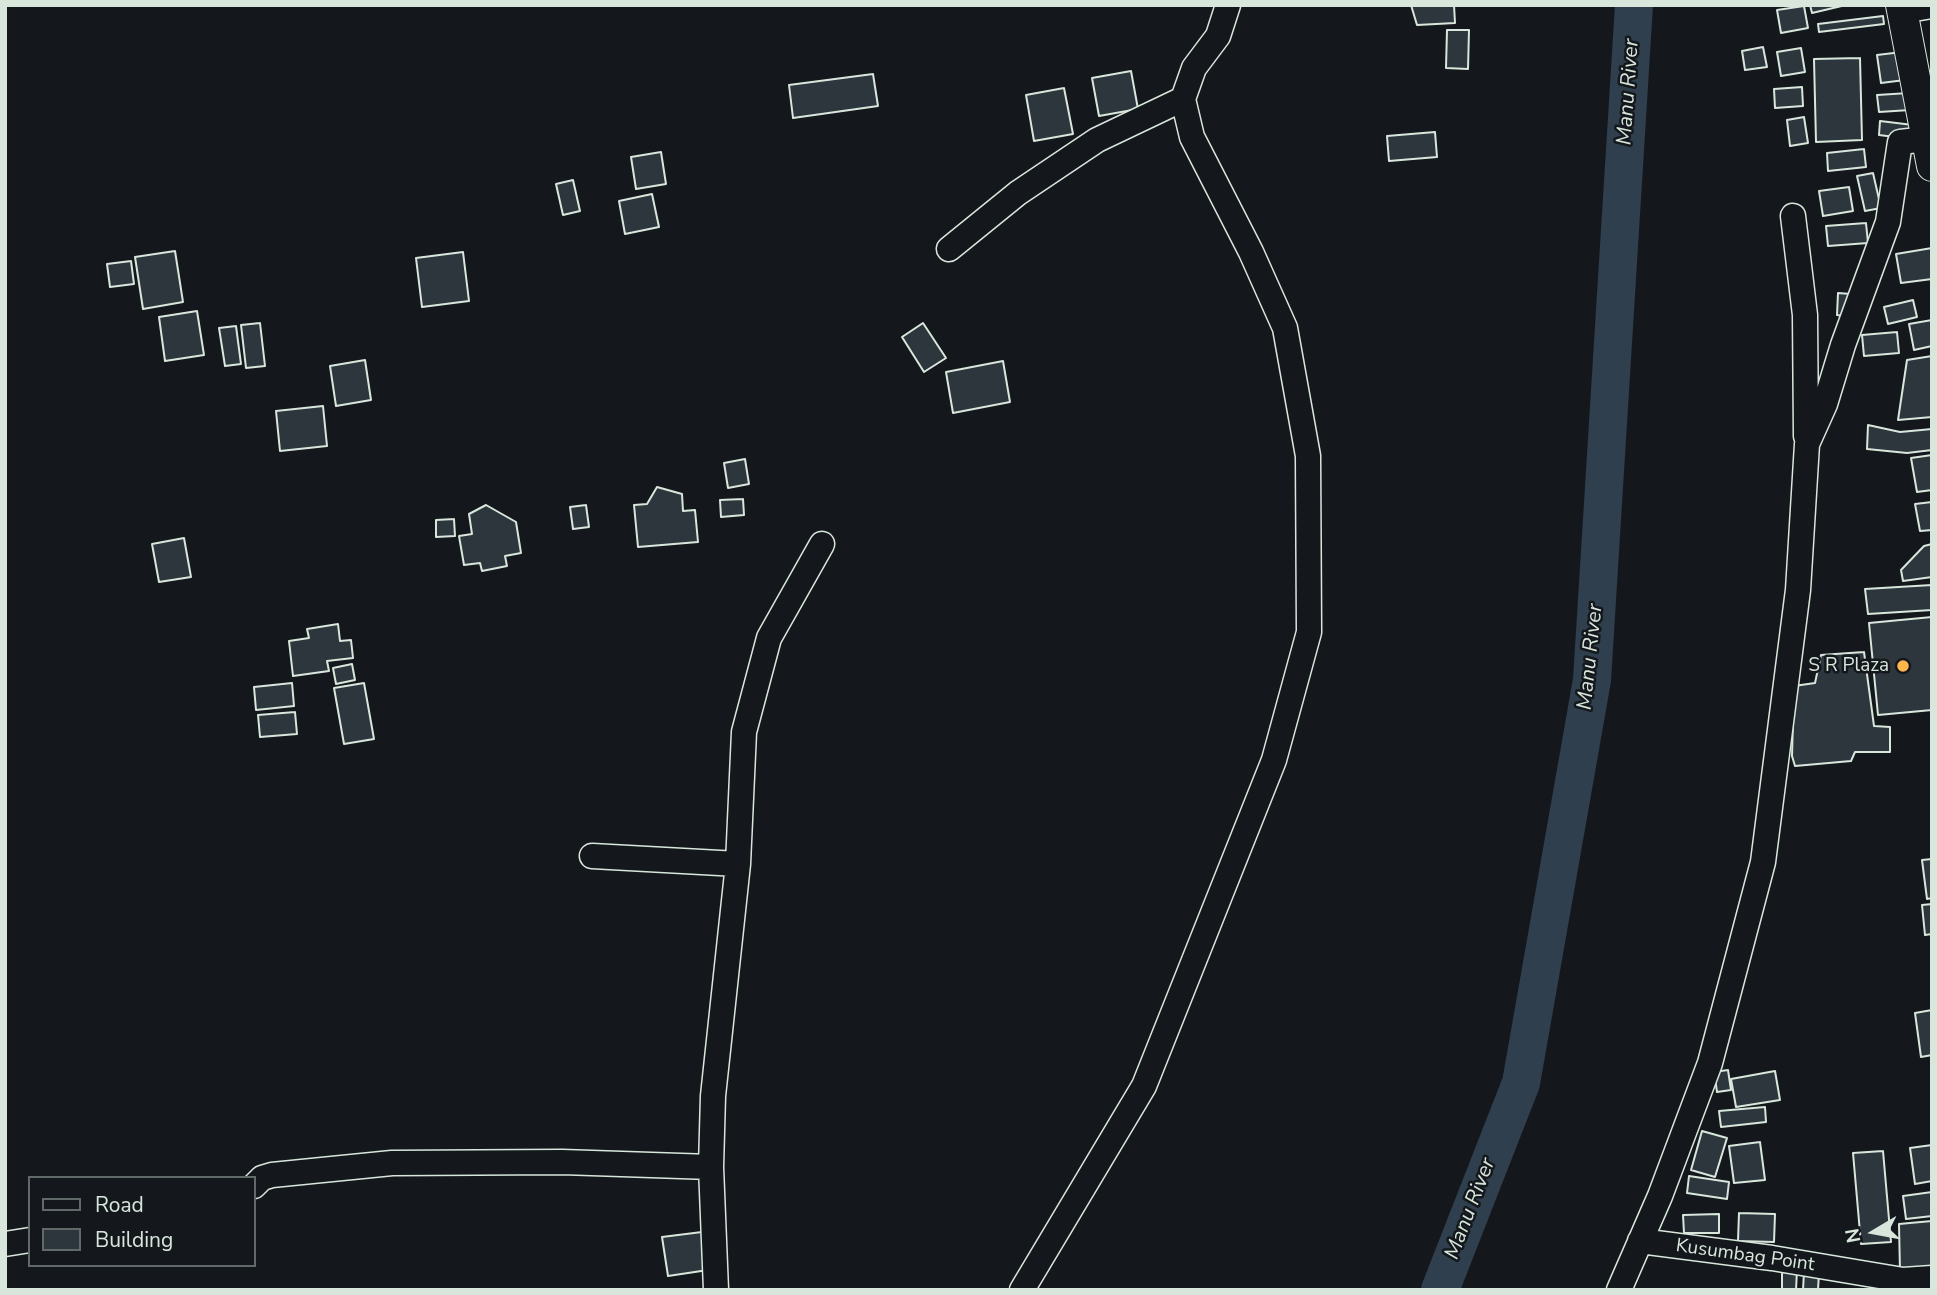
<!DOCTYPE html>
<style>
body{margin:0}
#map{position:relative;width:1937px;height:1295px;overflow:hidden;background:#14181c;font-family:"Nunito Sans",sans-serif}
canvas{display:block}
.frame{position:absolute;inset:0;border:7px solid #d8e6dc;pointer-events:none}
.legend{position:absolute;left:28px;top:1176px;width:228px;height:91px;box-sizing:border-box;background:#14181c;border:2px solid #626a69;margin:0;padding:9px 12px;list-style:none;font-size:21px;color:#d8e6dc}
.legend li{display:flex;align-items:center;gap:14px;height:35px}
.legend b{width:35px;border:2px solid #626a69}
.north{position:absolute;left:1839px;top:1197px;width:70px;height:70px;-webkit-text-stroke:5px #14181c;paint-order:stroke;rotate:260deg;font-size:19px;font-weight:700;line-height:28px;text-align:center;color:#d8e6dc}
.north::after{content:'';display:block;margin:auto;width:24px;height:32px;background:#d8e6dc;clip-path:polygon(50% 0,100% 100%,50% 72%,0 100%)}
</style>
<div id="map">
<canvas width="1937" height="1295"></canvas>
<div class="frame"></div>
<ul class="legend">
<li><b style="height:9px;background:#14181c"></b>Road</li>
<li><b style="height:19px;background:#2c363c"></b>Building</li>
</ul>
<div class="north">N</div>
</div>
<script>
const g = document.querySelector('canvas').getContext('2d');
g.lineJoin = 'round';
function shape(rows) {
  const path = new Path2D();
  for (const r of rows) {
    path.moveTo(r[0], r[1]);
    for (let i = 2; i < r.length; i += 2) path.lineTo(r[i], r[i + 1]);
  }
  return path;
}
function stroke(path, color, width, dash) {
  g.strokeStyle = color;
  g.lineWidth = width;
  g.lineCap = dash ? 'butt' : 'round';
  g.setLineDash(dash || []);
  g.stroke(path);
}
function fillPath(path, color) {
  g.fillStyle = color;
  g.fill(path, 'evenodd');
}
function label(font, color, halo, rows, align = 'center') {
  g.font = font + ' "Nunito Sans",sans-serif';
  g.lineWidth = 5;
  g.setLineDash([]);
  g.textBaseline = 'middle';
  g.strokeStyle = halo;
  g.fillStyle = color;
  for (const [text, x, y, turn = 0] of rows) {
    g.save();
    g.translate(x, y);
    g.rotate((+turn || 0) * Math.PI / 180);
    g.textAlign = isNaN(turn) ? turn : align;
    if (halo) g.strokeText(text, 0, 0);
    g.fillText(text, 0, 0);
    g.restore();
  }
}
const river = shape([
 [1440,1290,1521,1083,1592,680,1634,5]
]);
const building = shape([
 [1411,5,1454,5,1455,23,1417,25,1411,5],
 [1810,5,1846,5,1812,13,1810,5],
 [1804,6,1808,28,1781,33,1777,10,1804,6],
 [1883,16,1884,24,1819,32,1818,24,1883,16],
 [1447,30,1469,30,1468,69,1446,68,1447,30],
 [1763,47,1767,67,1745,70,1742,51,1763,47],
 [1801,48,1805,72,1781,76,1777,52,1801,48],
 [1902,52,1905,80,1881,83,1877,55,1902,52],
 [1860,58,1862,140,1816,142,1814,59,1860,58],
 [1131,71,1138,109,1099,116,1092,78,1131,71],
 [873,74,878,106,793,118,789,85,873,74],
 [1802,87,1803,106,1775,108,1774,89,1802,87],
 [1064,88,1073,134,1034,141,1026,95,1064,88],
 [1909,93,1910,110,1879,112,1877,95,1909,93],
 [1804,117,1808,143,1790,146,1787,120,1804,117],
 [1880,121,1913,125,1911,139,1879,135,1880,121],
 [1435,132,1437,157,1389,161,1387,136,1435,132],
 [1864,149,1866,167,1828,171,1827,153,1864,149],
 [661,152,666,184,636,189,631,157,661,152],
 [1873,173,1881,208,1865,211,1857,176,1873,173],
 [573,180,580,211,563,215,556,184,573,180],
 [1849,187,1853,211,1823,216,1819,191,1849,187],
 [652,194,659,227,625,234,619,201,652,194],
 [1866,223,1868,243,1828,246,1826,226,1866,223],
 [1932,248,1932,279,1901,283,1896,254,1932,248],
 [175,251,183,302,143,309,135,257,175,251],
 [463,252,469,301,422,307,416,258,463,252],
 [131,261,134,284,110,287,107,264,131,261],
 [1838,293,1851,294,1850,317,1837,315,1838,293],
 [1913,300,1917,317,1888,324,1884,307,1913,300],
 [197,311,204,355,165,361,159,317,197,311],
 [1932,320,1932,346,1914,350,1909,324,1932,320],
 [260,323,265,366,246,368,241,325,260,323],
 [923,323,946,358,924,372,902,337,923,323],
 [236,326,241,364,225,366,219,328,236,326],
 [1897,332,1899,353,1864,356,1862,335,1897,332],
 [1932,356,1932,417,1898,420,1907,360,1932,356],
 [365,360,371,400,336,406,330,366,365,360],
 [1003,361,1010,402,953,413,946,372,1003,361],
 [323,406,327,446,280,451,276,411,323,406],
 [1868,425,1900,432,1932,429,1932,450,1907,453,1867,449,1868,425],
 [1932,455,1932,490,1917,492,1911,458,1932,455],
 [745,459,749,484,728,488,724,463,745,459],
 [657,487,682,494,683,511,695,510,698,542,638,547,634,505,647,504,657,487],
 [743,499,744,515,721,517,720,500,743,499],
 [1932,502,1932,530,1920,531,1915,504,1932,502],
 [486,505,516,522,521,553,505,556,507,566,482,571,480,563,464,565,459,536,472,534,469,514,486,505],
 [586,505,589,527,573,529,570,507,586,505],
 [454,519,455,536,436,537,436,520,454,519],
 [184,538,191,577,159,582,152,544,184,538],
 [1932,544,1932,577,1903,581,1901,570,1924,546,1932,544],
 [1932,585,1932,610,1868,614,1865,589,1932,585],
 [1932,617,1932,710,1878,715,1869,623,1932,617],
 [338,624,340,641,351,640,353,658,327,661,329,671,293,676,289,641,309,638,307,629,338,624],
 [1864,652,1874,726,1890,727,1890,752,1855,752,1851,761,1795,766,1792,756,1794,686,1815,683,1821,655,1864,652],
 [352,664,355,680,336,684,333,668,352,664],
 [292,683,294,706,256,710,254,687,292,683],
 [364,683,374,739,344,744,334,688,364,683],
 [295,712,297,734,260,737,258,715,295,712],
 [1932,859,1932,898,1927,899,1922,860,1932,859],
 [1932,904,1932,934,1925,935,1922,905,1932,904],
 [1932,1010,1932,1055,1921,1057,1915,1013,1932,1010],
 [1728,1070,1731,1090,1717,1092,1714,1072,1728,1070],
 [1775,1071,1780,1100,1736,1107,1731,1079,1775,1071],
 [1765,1107,1766,1122,1721,1127,1719,1111,1765,1107],
 [1702,1131,1727,1138,1715,1177,1691,1170,1702,1131],
 [1760,1142,1765,1180,1734,1183,1729,1146,1760,1142],
 [1932,1145,1932,1181,1915,1184,1910,1148,1932,1145],
 [1883,1151,1891,1242,1861,1244,1853,1153,1883,1151],
 [1689,1176,1729,1182,1727,1199,1687,1193,1689,1176],
 [1932,1192,1932,1216,1906,1219,1903,1196,1932,1192],
 [1739,1213,1775,1214,1774,1242,1738,1241,1739,1213],
 [1719,1214,1719,1233,1684,1233,1683,1215,1719,1214],
 [1932,1221,1932,1270,1900,1272,1899,1224,1932,1221],
 [702,1232,708,1270,668,1276,662,1237,702,1232],
 [1782,1269,1797,1270,1796,1290,1782,1290,1782,1269],
 [1804,1272,1819,1273,1818,1290,1803,1290,1804,1272]
]);
const minor = shape([
 [1902,11,1932,6],
 [1793,216,1805,315,1806,436],
 [949,249,1018,193,1097,140,1183,99],
 [592,856,738,864],
 [254,1186,262,1178,272,1175,392,1163,562,1162,711,1167],
 [1640,1241,1772,1258,1903,1280,1932,1278],
 [5,1244,30,1240],
 [716,1290,711,1167,713,1096,738,864,744,732,769,638,822,544],
 [1022,1290,1144,1086,1274,760,1309,632,1308,456,1285,328,1251,252,1192,137,1183,99,1194,68,1218,36,1228,5],
 [1619,1290,1660,1196,1710,1063,1763,862,1798,590,1807,444,1825,404,1843,345,1888,222,1900,142,1927,139]
]);
const major = shape([
 [1901,5,1932,166]
]);
const markers = [
 [1903,666,7,"#ffb74d"]
];
const poiNames = [
 ["S R Plaza",1889,666]
];
const streetNames = [
 ["Kusumbag Point",1745,1256,8]
];
const waterNames = [
 ["Manu River",1629,92,-86],
 ["Manu River",1591,657,-84],
 ["Manu River",1471,1209,-69]
];
stroke(river, '#2f3f4d', 38);
fillPath(building, '#2c363c');
stroke(building, '#d8e6dc', 2);
stroke(minor, '#d8e6dc', 27);
stroke(major, '#d8e6dc', 32);
stroke(minor, '#14181c', 24);
stroke(major, '#14181c', 30);
for (const [x, y, r, color] of markers) {
  const dot = new Path2D();
  dot.arc(x, y, r, 0, 2 * Math.PI);
  g.fillStyle = color;
  g.fill(dot);
  stroke(dot, '#14181c', 2.5);
}
label('19px', '#d8e6dc', '#14181c', poiNames, 'right');
label('19px', '#d8e6dc', '#14181c', streetNames);
label('italic 21px', '#d8e6dc', '#14181c', waterNames);
</script>
